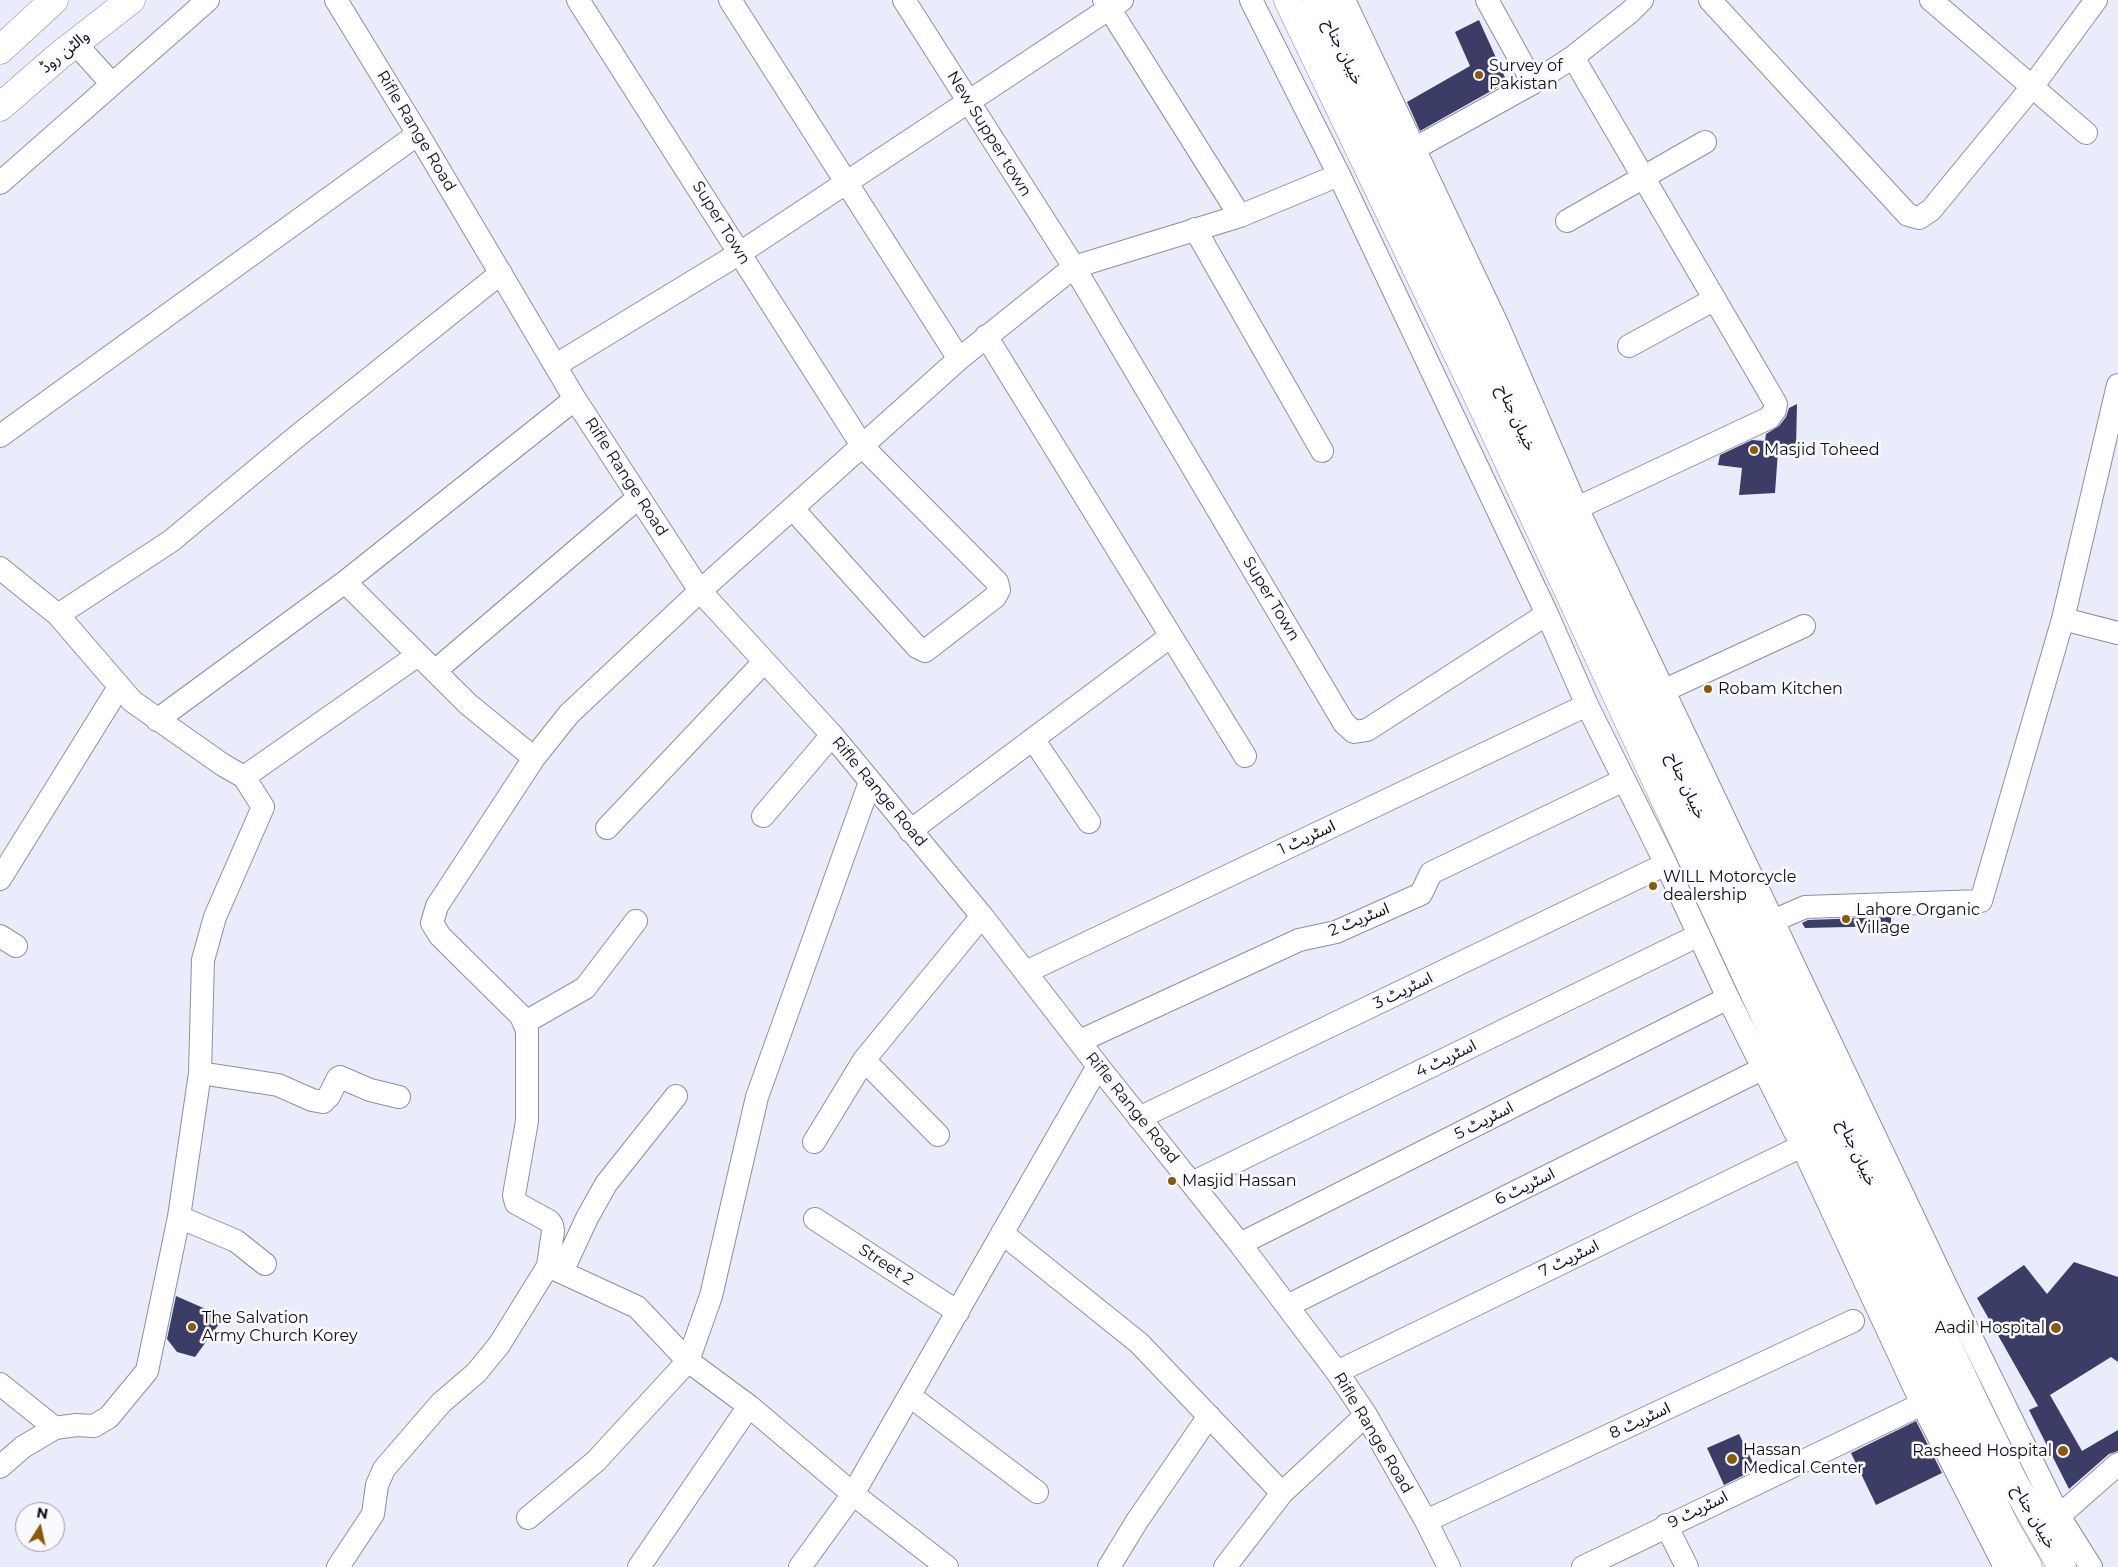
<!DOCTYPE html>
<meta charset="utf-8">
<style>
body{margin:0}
#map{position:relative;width:2118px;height:1567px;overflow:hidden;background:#eaecfc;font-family:Montserrat,sans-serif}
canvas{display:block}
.north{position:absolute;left:15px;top:1502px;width:50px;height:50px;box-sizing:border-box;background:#fafafe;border:1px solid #9b9ca0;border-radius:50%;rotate:10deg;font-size:14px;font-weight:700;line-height:20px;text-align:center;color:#0d0e14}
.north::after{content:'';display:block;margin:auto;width:18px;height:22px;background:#8c5a04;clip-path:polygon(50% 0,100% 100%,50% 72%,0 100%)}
</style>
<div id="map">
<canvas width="2118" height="1567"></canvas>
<div class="north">N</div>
</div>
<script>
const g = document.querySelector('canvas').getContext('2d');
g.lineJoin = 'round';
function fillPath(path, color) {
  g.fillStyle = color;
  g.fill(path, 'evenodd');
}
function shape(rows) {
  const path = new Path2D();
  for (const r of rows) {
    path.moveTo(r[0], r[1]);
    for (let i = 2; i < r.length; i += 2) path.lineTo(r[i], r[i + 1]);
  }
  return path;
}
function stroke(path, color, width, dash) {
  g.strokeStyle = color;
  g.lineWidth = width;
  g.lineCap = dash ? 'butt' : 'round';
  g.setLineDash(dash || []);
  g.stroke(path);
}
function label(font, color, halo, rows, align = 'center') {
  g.font = font + ' Montserrat,"Noto Sans Arabic",sans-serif';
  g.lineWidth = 5;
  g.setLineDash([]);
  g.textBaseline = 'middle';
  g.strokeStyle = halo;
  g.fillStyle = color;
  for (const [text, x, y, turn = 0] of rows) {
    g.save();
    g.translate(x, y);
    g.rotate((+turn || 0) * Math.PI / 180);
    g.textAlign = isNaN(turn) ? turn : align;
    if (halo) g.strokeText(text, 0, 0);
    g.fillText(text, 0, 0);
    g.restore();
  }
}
const building = shape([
 [1479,20,1507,82,1420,131,1407,102,1470,66,1455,32],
 [1797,404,1796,449,1778,451,1775,493,1739,495,1742,468,1718,465,1720,455,1752,440,1765,441,1766,434,1779,426,1786,417,1789,408],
 [1891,917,1891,926,1805,928,1802,923,1808,920],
 [2074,1262,2118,1277,2118,1362,2111,1357,2050,1395,2082,1451,2118,1430,2118,1451,2109,1454,2069,1489,2029,1410,2038,1406,1977,1298,2024,1265,2047,1294],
 [176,1296,224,1317,195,1357,177,1352,167,1339],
 [1916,1421,1942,1473,1876,1505,1851,1453],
 [1739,1434,1756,1469,1724,1485,1707,1448]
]);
const minor = shape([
 [336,0,418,134,575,399,700,591,832,735,982,916,1098,1066,1240,1244,1337,1372,1366,1415,1426,1521,1449,1567],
 [578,0,863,447,997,582,999,590,995,597,925,651,917,647,793,509],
 [730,0,959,359],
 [904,0,1074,267,1344,723,1354,732,1367,730,1547,614],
 [1104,0,1240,216],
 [1251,0,1339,175,1547,614,1587,705,1666,864,1728,998,1802,1146,1922,1404,2005,1567],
 [1344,0,1499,328,1577,508,1947,1288,2059,1516,2091,1567],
 [1487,0,1533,83],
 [1710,0,1908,215,1919,218,1931,210,2032,87,2096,0],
 [1931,0,2086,133],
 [75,43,112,84],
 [1573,57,1776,404,1775,410,1769,418,1577,508],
 [1414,149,1533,83,1573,57,1630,12,1642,0],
 [0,183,208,0],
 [1567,221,1705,142],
 [1195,229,1322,451],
 [986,336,1245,756],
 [1629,346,1715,299],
 [556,365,740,253,1122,0],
 [0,436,418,134],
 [0,568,58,615,132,701,223,765,244,777,263,807,215,917,203,960,200,1073,179,1217,147,1371,109,1417,94,1426,76,1425,55,1428,23,1447,0,1467],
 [345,582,468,704,534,758],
 [58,615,171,541,295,438,501,273],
 [2063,619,2118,633],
 [435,671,639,497],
 [1663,691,1804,626],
 [157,720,345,582,575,399],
 [1033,739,1089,822],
 [244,777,418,655],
 [763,816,832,735],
 [607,828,764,662],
 [910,831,1171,636],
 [0,879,119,687],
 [1773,921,1805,907,1981,901,2063,619,2118,385],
 [0,936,16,946],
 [1026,972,1587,705],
 [524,1023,585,988,636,921],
 [1080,1041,1299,940,1336,932,1421,894,1431,873,1624,780],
 [864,1060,938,1135],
 [200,1073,278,1085,312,1100,323,1102,329,1096,338,1078,340,1077,370,1090,399,1097],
 [1139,1118,1666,864],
 [814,1142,864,1060,982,916],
 [1192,1183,1699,935],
 [179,1217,236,1241,265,1264],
 [815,1219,958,1312],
 [1002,1233,1139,1343,1282,1493],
 [1240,1244,1728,998],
 [548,1266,637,1307,688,1361,749,1406,853,1494,947,1567],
 [562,1272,587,1218,606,1184,676,1096],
 [1287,1306,1764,1068],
 [1337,1372,1802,1146],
 [0,1384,55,1428],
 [910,1396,1037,1492],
 [2059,1516,2118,1464],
 [528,1518,596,1461,688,1361,711,1296,757,1097,870,782],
 [1426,1521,1853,1321],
 [1666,1525,1687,1567],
 [338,1567,373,1514,377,1485,384,1469,441,1403,476,1373,499,1345,548,1266,553,1231,552,1225,549,1221,516,1203,514,1195,527,1121,527,1030,521,1016,440,936,432,923,437,906,534,758,569,714,700,591,959,359,1074,267,1240,216,1339,175],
 [639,1567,749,1406],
 [800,1567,853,1494,1098,1066],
 [1109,1567,1137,1521,1209,1416],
 [1225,1567,1282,1493,1366,1415],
 [1583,1567,1922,1404]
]);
const major = shape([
 [1288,0,1490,422,1944,1402,2005,1527,2028,1567],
 [1318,0,1565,522,1787,1004,1974,1402,2014,1483,2062,1567],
 [0,50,54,0],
 [0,107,60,55,131,0]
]);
const markers = [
 [1479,75,5,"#8c5a04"],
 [1754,450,5,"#8c5a04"],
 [1708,689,5,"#8c5a04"],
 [1653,886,5,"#8c5a04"],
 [1846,919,5,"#8c5a04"],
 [1172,1181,5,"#8c5a04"],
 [192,1327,5,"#8c5a04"],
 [2056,1328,6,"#8c5a04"],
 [2063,1451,6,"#8c5a04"],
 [1732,1459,6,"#8c5a04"]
];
const streetNames = [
 ["والٹن روڈ",65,52,-39],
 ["خیبان جناح",1343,52,64],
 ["Rifle Range Road",416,131,59],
 ["New Supper town",989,134,58],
 ["Super Town",721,223,58],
 ["خیبان جناح",1516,418,65],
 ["Rifle Range Road",626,477,57],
 ["Super Town",1271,599,59],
 ["خیبان جناح",1686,786,65],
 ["Rifle Range Road",879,792,50],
 ["اسٹریٹ 1",1307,838,-25],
 ["اسٹریٹ 2",1359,920,-22],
 ["اسٹریٹ 3",1403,991,-26],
 ["اسٹریٹ 4",1446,1059,-26],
 ["Rifle Range Road",1132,1108,51],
 ["اسٹریٹ 5",1484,1121,-27],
 ["خیبان جناح",1857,1153,65],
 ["اسٹریٹ 6",1525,1187,-26],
 ["اسٹریٹ 7",1569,1259,-26],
 ["Street 2",886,1265,33],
 ["اسٹریٹ 8",1640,1421,-25],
 ["Rifle Range Road",1373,1433,59],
 ["اسٹریٹ 9",1698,1510,-26],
 ["خیبان جناح",2034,1517,60]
];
const poiNames = [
 ["Survey of",1489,66],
 ["Pakistan",1489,84],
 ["Masjid Toheed",1764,450],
 ["Robam Kitchen",1718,689],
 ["WILL Motorcycle",1663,877],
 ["dealership",1663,895],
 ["Lahore Organic",1856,910],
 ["Village",1856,928],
 ["Masjid Hassan",1182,1181],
 ["The Salvation",202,1318],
 ["Army Church Korey",202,1336],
 ["Aadil Hospital",2045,1328,"right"],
 ["Hassan",1743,1450],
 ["Medical Center",1743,1468],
 ["Rasheed Hospital",2052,1451,"right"]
];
fillPath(building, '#3b3d67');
stroke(minor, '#8d8fa1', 24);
stroke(major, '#8d8fa1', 29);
stroke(minor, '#fff', 22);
stroke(major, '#fff', 28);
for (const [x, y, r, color] of markers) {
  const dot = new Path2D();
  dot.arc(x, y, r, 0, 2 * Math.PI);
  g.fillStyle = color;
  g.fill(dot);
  stroke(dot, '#fafafe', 2);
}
label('16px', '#0d0e14', '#fafafe', streetNames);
label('16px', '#0d0e14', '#fafafe', poiNames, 'left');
</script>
